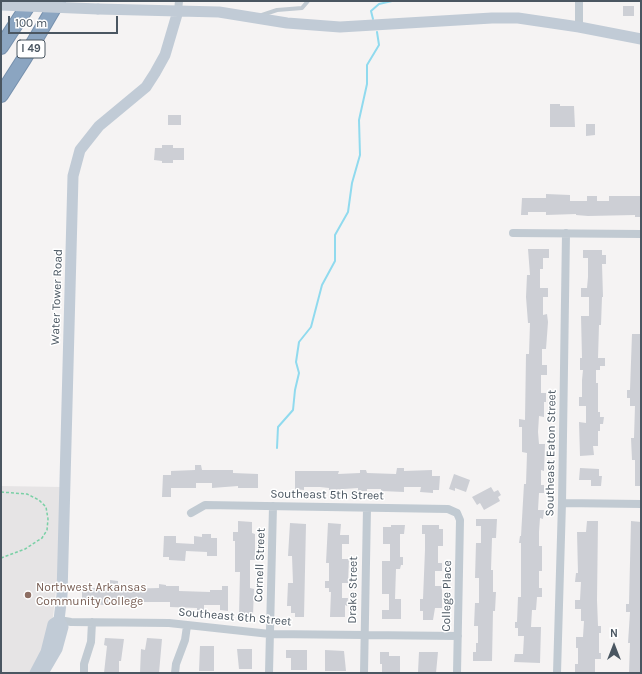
<!DOCTYPE html>
<style>
body{margin:0}
#map{position:relative;width:642px;height:674px;overflow:hidden;background:#f5f3f3;font-family:Karla,sans-serif}
canvas{display:block}
.frame{position:absolute;inset:0;border:2px solid #4a5661;pointer-events:none}
.north{position:absolute;left:594px;top:626px;width:40px;height:40px;-webkit-text-stroke:3px #fff;paint-order:stroke;rotate:0deg;font-size:11px;font-weight:700;line-height:16px;text-align:center;color:#4a5661}
.north::after{content:'';display:block;margin:auto;width:14px;height:18px;background:#4a5661;clip-path:polygon(50% 0,100% 100%,50% 72%,0 100%)}
.scale{position:absolute;left:8px;top:16px;width:110px;height:18px;box-sizing:border-box;border:2px solid #4a5661;border-top:0;padding-left:5px;font-size:12px;line-height:14px;white-space:nowrap;color:#4a5661;-webkit-text-stroke:3px #fff;paint-order:stroke}
</style>
<div id="map">
<canvas width="642" height="674"></canvas>
<div class="frame"></div>
<div class="north">N</div>
<div class="scale">100 m</div>
</div>
<script>
const g = document.querySelector('canvas').getContext('2d');
g.lineJoin = 'round';
function fillPath(path, color) {
  g.fillStyle = color;
  g.fill(path, 'evenodd');
}
function shape(rows) {
  const path = new Path2D();
  for (const r of rows) {
    path.moveTo(r[0], r[1]);
    for (let i = 2; i < r.length; i += 2) path.lineTo(r[i], r[i + 1]);
  }
  return path;
}
function stroke(path, color, width, dash) {
  g.strokeStyle = color;
  g.lineWidth = width;
  g.lineCap = dash ? 'butt' : 'round';
  g.setLineDash(dash || []);
  g.stroke(path);
}
function label(font, color, halo, rows, align = 'center') {
  g.font = font + ' Karla,sans-serif';
  g.lineWidth = 3;
  g.setLineDash([]);
  g.textBaseline = 'middle';
  g.strokeStyle = halo;
  g.fillStyle = color;
  for (const [text, x, y, turn = 0] of rows) {
    g.save();
    g.translate(x, y);
    g.rotate((+turn || 0) * Math.PI / 180);
    g.textAlign = isNaN(turn) ? turn : align;
    if (halo) g.strokeText(text, 0, 0);
    g.fillText(text, 0, 0);
    g.restore();
  }
}
const education = shape([
 [1,486,61,487,58,572,53,617,48,636,31,673,1,673]
]);
const stream = shape([
 [373,19,371,11,379,4,392,1],
 [277,448,278,427,293,410,295,390,299,373,296,362,299,342,311,327,322,285,335,261,335,235,348,212,352,183,360,155,359,120,367,84,367,65,379,45,377,32]
]);
const building = shape([
 [623,6,634,6,634,16,623,16],
 [550,104,560,104,560,106,574,106,575,127,550,127],
 [168,115,181,115,181,125,168,125],
 [586,124,595,124,595,135,586,136],
 [162,145,173,145,173,148,184,148,184,160,173,160,173,163,162,163,162,161,154,160,155,148,162,148],
 [546,194,570,195,570,201,587,201,587,196,597,196,597,201,609,201,609,196,641,196,641,217,635,217,635,215,588,216,576,215,576,214,546,215,546,212,528,212,528,215,521,215,522,198,546,198],
 [528,249,549,249,549,258,543,258,543,269,540,269,540,288,548,288,548,297,543,297,543,315,547,314,548,322,546,349,542,349,542,365,547,365,547,375,541,375,541,393,546,393,546,402,544,402,544,417,539,416,538,432,539,444,545,444,544,471,541,470,541,485,544,485,544,493,539,493,538,510,544,510,543,519,540,518,539,532,539,546,542,546,542,571,539,571,539,588,542,588,542,597,537,597,536,610,532,610,531,627,541,627,540,663,514,662,515,654,523,654,524,636,518,636,518,628,515,628,515,622,517,622,518,597,521,597,521,543,519,543,520,536,521,536,524,484,526,484,527,453,522,452,522,427,519,427,519,419,525,420,526,354,529,354,530,323,528,323,526,297,527,275,530,275],
 [583,250,602,250,602,255,606,255,606,264,602,264,603,297,602,297,601,325,599,325,598,358,605,358,605,366,600,366,600,370,596,370,596,383,598,383,598,412,600,412,600,417,604,417,603,424,600,424,600,431,598,431,598,446,593,446,594,455,580,456,579,422,586,423,586,406,579,406,579,397,582,397,582,380,583,370,580,370,580,358,582,358,581,316,589,316,589,297,581,297,581,288,587,288,588,277,588,258,583,258],
 [632,334,641,334,641,486,635,486,635,460,632,460,631,438,634,438,635,406,630,406,630,398,627,398,627,390,630,390],
 [195,465,201,465,202,470,233,470,233,473,258,474,258,488,238,488,238,486,212,488,212,483,196,483,196,488,171,488,171,497,162,497,163,475,171,475,171,471,195,470],
 [397,468,404,468,404,471,432,470,432,476,440,476,439,490,433,490,433,493,420,492,421,487,404,487,404,492,381,491,381,489,367,489,367,491,358,491,358,488,329,490,329,488,320,487,304,487,304,490,295,489,295,471,339,471,338,474,360,473,360,470,366,470,367,473,396,474],
 [580,468,599,469,599,476,602,476,601,486,591,486,591,480,579,480],
 [454,474,470,480,466,492,455,488,455,491,449,489],
 [491,487,494,492,498,490,501,495,498,497,500,501,484,510,480,503,477,505,472,497],
 [476,519,497,519,496,538,492,538,491,570,493,570,493,592,496,592,495,611,493,611,492,661,473,661,473,652,476,652,476,643,478,643,478,626,474,626,475,603,479,603,479,578,475,578,476,543,481,543,481,526,476,526],
 [238,521,252,522,252,533,255,534,255,560,250,560,250,588,254,589,253,615,239,615,240,572,235,572,235,541,233,541,233,532,238,532],
 [587,521,598,521,597,600,598,626,601,626,601,633,599,633,599,653,601,653,601,659,595,659,595,673,575,673,575,664,578,664,578,648,576,648,576,637,583,637,584,621,581,621,581,609,575,609,575,600,580,600,581,582,575,582,576,573,578,573,577,532,586,532],
 [631,521,641,522,641,673,629,673,630,643,628,643,630,612,626,612,626,604,629,604],
 [290,523,306,524,304,617,295,617,295,613,291,613,291,606,287,606,288,583,293,583,292,556,288,556],
 [328,523,341,524,340,535,349,535,349,544,342,544,342,559,349,559,348,583,342,583,342,598,348,598,347,606,345,605,345,617,330,617,331,592,329,592,329,588,325,588,325,581,329,581,329,563,326,563],
 [391,525,405,525,404,534,400,534,400,557,403,557,403,565,401,565,400,569,396,569,395,599,401,599,401,619,382,619,382,610,389,610,389,594,382,594,382,561,390,561,390,544,383,544,383,527,391,527],
 [422,525,439,525,439,529,443,529,443,546,438,546,438,563,442,563,442,571,435,571,435,586,442,586,442,608,435,608,433,620,423,620,423,611,420,611,420,599,423,599,425,550,425,534,422,534],
 [202,534,211,534,211,538,217,538,217,556,207,556,207,552,186,551,185,561,169,560,169,557,163,557,164,536,176,536,176,543,194,544,194,536,202,537],
 [110,580,118,581,118,584,122,584,122,589,159,588,159,584,166,585,166,586,179,586,179,591,210,592,210,590,222,590,222,586,228,586,228,611,220,610,220,605,204,605,204,610,197,610,197,608,170,607,170,602,143,602,143,605,134,605,134,602,122,602,122,605,103,605,91,604,91,600,82,600,82,588,110,588],
 [105,638,124,639,121,661,119,661,119,673,104,673,107,646,104,645],
 [147,638,162,639,159,673,140,673,141,649,145,650],
 [200,646,214,646,214,671,199,671],
 [237,649,252,649,252,669,239,669],
 [286,650,307,650,307,670,291,670,291,658,286,658],
 [325,650,344,651,346,671,325,671],
 [380,652,389,652,389,656,400,656,400,673,382,673,382,664,380,664],
 [419,652,438,652,436,673,418,672]
]);
const path = shape([
 [1,492,27,494,39,500,46,507,48,519,47,530,42,538,25,549,1,558]
]);
const lane = shape([
 [259,16,277,10,302,8,308,1]
]);
const street = shape([
 [178,11,179,1],
 [579,27,579,1],
 [513,233,641,234],
 [562,503,641,504],
 [191,513,205,505,448,509,457,513,460,520,457,673],
 [59,620,71,622,169,623,270,634,458,636],
 [84,673,84,664,91,642,92,622],
 [175,673,176,664,185,640,187,626],
 [269,673,273,506],
 [364,673,367,508],
 [557,673,562,503,566,233]
]);
const secondary = shape([
 [98,9,219,12,287,23,340,27,492,18,518,18,579,27,641,39],
 [35,673,46,652,53,624,59,620],
 [43,673,57,649,63,627,59,620,62,595,73,176,80,150,99,126,146,87,155,73,165,55,178,11]
]);
const highway = shape([
 [1,47,31,1],
 [1,95,24,59,58,1]
]);
const secondaryBridge = shape([
 [1,5,98,9]
]);
const markers = [
 [28,595,4,"#8d6e63"]
];
const shields = [
 [31,49,28]
];
const shieldNames = [
 ["I 49",31,49]
];
const streetNames = [
 ["Water Tower Road",57,297,-88],
 ["Southeast Eaton Street",551,453,-89],
 ["Southeast 5th Street",327,495,1],
 ["Cornell Street",260,565,-88],
 ["Drake Street",353,590,-89],
 ["College Place",447,596,-89],
 ["Southeast 6th Street",235,617,5]
];
const educationNames = [
 ["Northwest Arkansas",36,588],
 ["Community College",36,602]
];
fillPath(education, '#e6e4e5');
stroke(stream, '#90daee', 2);
fillPath(building, '#cdcfd5');
stroke(highway, '#7690ad', 16);
stroke(path, '#7ad0a6', 1.5, [3, 2]);
stroke(lane, '#c1cad2', 4);
stroke(street, '#c1cad2', 8);
stroke(secondary, '#c1cbd6', 11);
stroke(highway, '#8ba5c1', 14);
stroke(secondaryBridge, '#c1cbd6', 11);
for (const [x, y, r, color] of markers) {
  const dot = new Path2D();
  dot.arc(x, y, r, 0, 2 * Math.PI);
  g.fillStyle = color;
  g.fill(dot);
  stroke(dot, '#fff', 1.5);
}
for (const [x, y, w] of shields) {
  const box = new Path2D();
  box.roundRect(x - w / 2, y - 9, w, 18, 3);
  g.fillStyle = '#fff';
  g.fill(box);
  stroke(box, '#4a5661', 1);
}
label('bold 11px', '#4a5661', null, shieldNames);
label('12px', '#4a5661', '#fff', streetNames);
label('12px', '#785e54', '#fff', educationNames, 'left');
</script>
